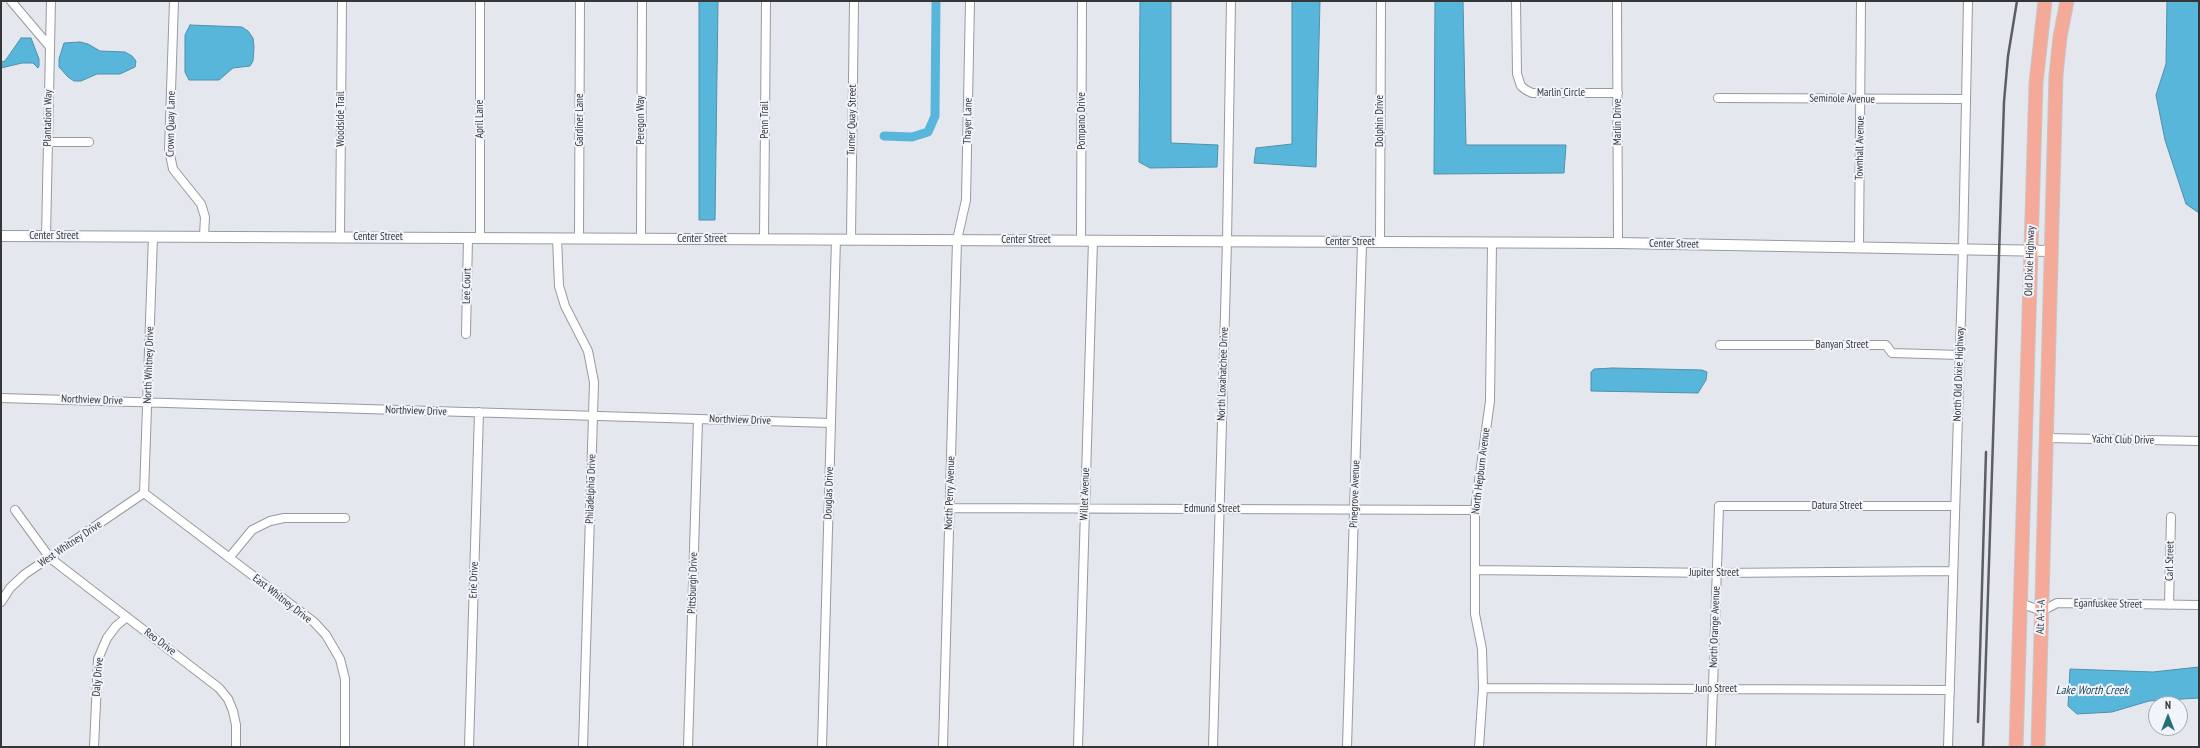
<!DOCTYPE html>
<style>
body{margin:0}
#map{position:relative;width:2200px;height:748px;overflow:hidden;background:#e4e8ee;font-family:"PT Sans Narrow",sans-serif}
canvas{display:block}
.frame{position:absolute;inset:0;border:2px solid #343638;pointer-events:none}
.north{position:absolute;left:2148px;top:696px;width:40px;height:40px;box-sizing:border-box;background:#f1f5fb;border:1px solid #a5a9ad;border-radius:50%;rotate:0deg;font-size:11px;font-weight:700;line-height:16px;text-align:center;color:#343638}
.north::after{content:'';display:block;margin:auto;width:14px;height:18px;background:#246e77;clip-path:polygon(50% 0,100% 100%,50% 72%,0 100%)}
</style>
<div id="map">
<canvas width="2200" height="748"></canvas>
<div class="frame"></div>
<div class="north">N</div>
</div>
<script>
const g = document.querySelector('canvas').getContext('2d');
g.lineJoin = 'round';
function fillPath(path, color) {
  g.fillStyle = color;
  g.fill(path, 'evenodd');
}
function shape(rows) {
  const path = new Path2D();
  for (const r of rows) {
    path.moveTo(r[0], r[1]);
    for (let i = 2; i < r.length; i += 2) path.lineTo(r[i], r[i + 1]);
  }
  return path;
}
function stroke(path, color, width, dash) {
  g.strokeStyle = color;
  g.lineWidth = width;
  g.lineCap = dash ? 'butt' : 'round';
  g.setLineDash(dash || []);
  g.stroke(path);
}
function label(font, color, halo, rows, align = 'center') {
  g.font = font + ' "PT Sans Narrow",sans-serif';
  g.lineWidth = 4;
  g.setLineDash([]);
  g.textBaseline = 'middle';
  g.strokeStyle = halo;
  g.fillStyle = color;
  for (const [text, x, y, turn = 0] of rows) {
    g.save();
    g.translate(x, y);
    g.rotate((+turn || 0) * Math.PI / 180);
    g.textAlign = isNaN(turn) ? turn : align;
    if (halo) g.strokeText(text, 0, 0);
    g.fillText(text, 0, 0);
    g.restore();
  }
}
const water = shape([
 [699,1,718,1,715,220,699,220,699,1],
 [1140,1,1171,1,1171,143,1218,145,1217,167,1150,168,1139,162,1140,1],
 [1292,1,1320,1,1316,167,1254,163,1256,148,1292,144,1292,1],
 [1435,1,1463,1,1466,145,1566,145,1564,173,1434,174,1435,1],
 [2167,1,2199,1,2199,213,2186,204,2165,140,2156,95,2166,64,2167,1],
 [190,25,242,27,248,31,253,38,254,47,253,61,250,66,233,68,219,80,189,80,185,72,185,35,190,25],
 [21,38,31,38,39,59,39,66,38,68,33,63,22,63,1,68,1,62,5,61,21,38],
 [80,42,88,44,100,51,125,52,132,56,136,61,135,67,120,74,97,74,81,81,74,81,68,77,59,67,59,59,64,43,80,42],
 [1613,368,1702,370,1707,372,1706,380,1698,393,1591,391,1591,372,1594,369,1613,368],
 [2199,667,2199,698,2149,701,2112,712,2077,714,2068,706,2070,669,2153,672,2199,667]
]);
const canal = shape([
 [884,136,912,137,928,132,935,116,936,1]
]);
const minor = shape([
 [11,1,50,47],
 [174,1,169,150,173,169,201,204,205,217,204,236],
 [480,1,480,238],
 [1516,1,1517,74,1521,86,1526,90,1532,93,1618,93],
 [1617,1,1618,243],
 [1718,98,1966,99],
 [48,142,89,142],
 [46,236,51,1],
 [340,237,342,1],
 [557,238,559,286,565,306,588,351,594,382,583,747],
 [579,238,580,1],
 [641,238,642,1],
 [764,239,766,1],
 [851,239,854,1],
 [1081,240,1082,1],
 [1380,242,1381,1],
 [1859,248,1861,1],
 [466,334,468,238],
 [1720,345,1886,345,1892,353,1960,355],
 [1,398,831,423],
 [2046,438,2199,441],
 [144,493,314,622,326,635,340,659,345,679,345,747],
 [144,493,153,236],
 [949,508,1475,510],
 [15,510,50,558,219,688,228,699,233,711,236,725,236,747],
 [229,558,252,530,270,521,284,518,345,518],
 [1476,570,1717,573,1953,571],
 [1,602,10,588,25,574,144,493],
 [2020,603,2042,611,2057,603,2199,605],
 [2169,605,2171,517],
 [1483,688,1950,690],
 [94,747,98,659,107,638,116,626,127,617],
 [469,747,479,412],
 [688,747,698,419],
 [822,747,836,239],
 [943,747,957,240,966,200,970,1],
 [1078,747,1093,240],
 [1213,747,1227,241,1231,1],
 [1347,747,1362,242],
 [1479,747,1483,688,1482,649,1475,614,1475,510,1490,401,1492,242],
 [1711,747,1719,506,1955,506],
 [1948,747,1963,250,1968,1]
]);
const tertiary = shape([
 [1,236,1618,243,2051,251]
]);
const primary = shape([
 [2016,747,2036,83,2045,1],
 [2038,747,2056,75,2060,37,2067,1]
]);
const rail = shape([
 [1978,722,1986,452],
 [1983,747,2004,102,2008,56,2017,1]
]);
const streetNames = [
 ["Marlin Circle",1561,93],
 ["Seminole Avenue",1842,99,1],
 ["Plantation Way",48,118,-89],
 ["Woodside Trail",341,119,-90],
 ["April Lane",480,119,-90],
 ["Gardiner Lane",580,120,-90],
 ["Peregon Way",641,120,-90],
 ["Penn Trail",765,120,-90],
 ["Turner Quay Street",852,120,-89],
 ["Thayer Lane",968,121,-89],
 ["Pompano Drive",1082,121,-90],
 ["Dolphin Drive",1380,121,-90],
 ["Marlin Drive",1618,122,-90],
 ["Crown Quay Lane",171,124,-89],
 ["Townhall Avenue",1860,148,-89],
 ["Center Street",54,236],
 ["Center Street",378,237],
 ["Center Street",702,239],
 ["Center Street",1026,240],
 ["Center Street",1350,242],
 ["Center Street",1674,244,1],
 ["Old Dixie Highway",2030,261,-88],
 ["Lee Court",467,286,-89],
 ["Banyan Street",1842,345],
 ["North Whitney Drive",149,365,-88],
 ["North Loxahatchee Drive",1223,374,-88],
 ["North Old Dixie Highway",1959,374,-88],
 ["Northview Drive",92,400,2],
 ["Northview Drive",416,411,2],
 ["Northview Drive",740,420,2],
 ["Yacht Club Drive",2123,440,1],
 ["North Hepburn Avenue",1481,471,-83],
 ["Philadelphia Drive",591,489,-88],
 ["Douglas Drive",829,493,-88],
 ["North Perry Avenue",950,493,-88],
 ["Willet Avenue",1085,494,-88],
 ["Pinegrove Avenue",1355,494,-88],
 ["Datura Street",1837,506],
 ["Edmund Street",1212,509],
 ["West Whitney Drive",70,544,-34],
 ["Carl Street",2170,561,-89],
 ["Jupiter Street",1714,573],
 ["Erie Drive",474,580,-88],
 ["Pittsburgh Drive",693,583,-88],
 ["East Whitney Drive",282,599,38],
 ["Eganfuskee Street",2108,604,1],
 ["Alt A-1-A",2041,617,-88],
 ["North Orange Avenue",1715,627,-88],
 ["Reo Drive",160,642,37],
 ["Daly Drive",98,677,-85],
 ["Juno Street",1716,689]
];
const waterNames = [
 ["Lake Worth Creek",2092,691]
];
fillPath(water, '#59b6db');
stroke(water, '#4e90aa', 1);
stroke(canal, '#59b6db', 9);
stroke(minor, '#979aa0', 10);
stroke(tertiary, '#979aa0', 12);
stroke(primary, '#c6c7c7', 15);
stroke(minor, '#fff', 8);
stroke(tertiary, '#fff', 10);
stroke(primary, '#f5a998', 13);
stroke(rail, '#5c5e61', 2.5);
label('11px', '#343638', '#f1f5fb', streetNames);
label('italic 12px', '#234c5c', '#f1f5fb', waterNames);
</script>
